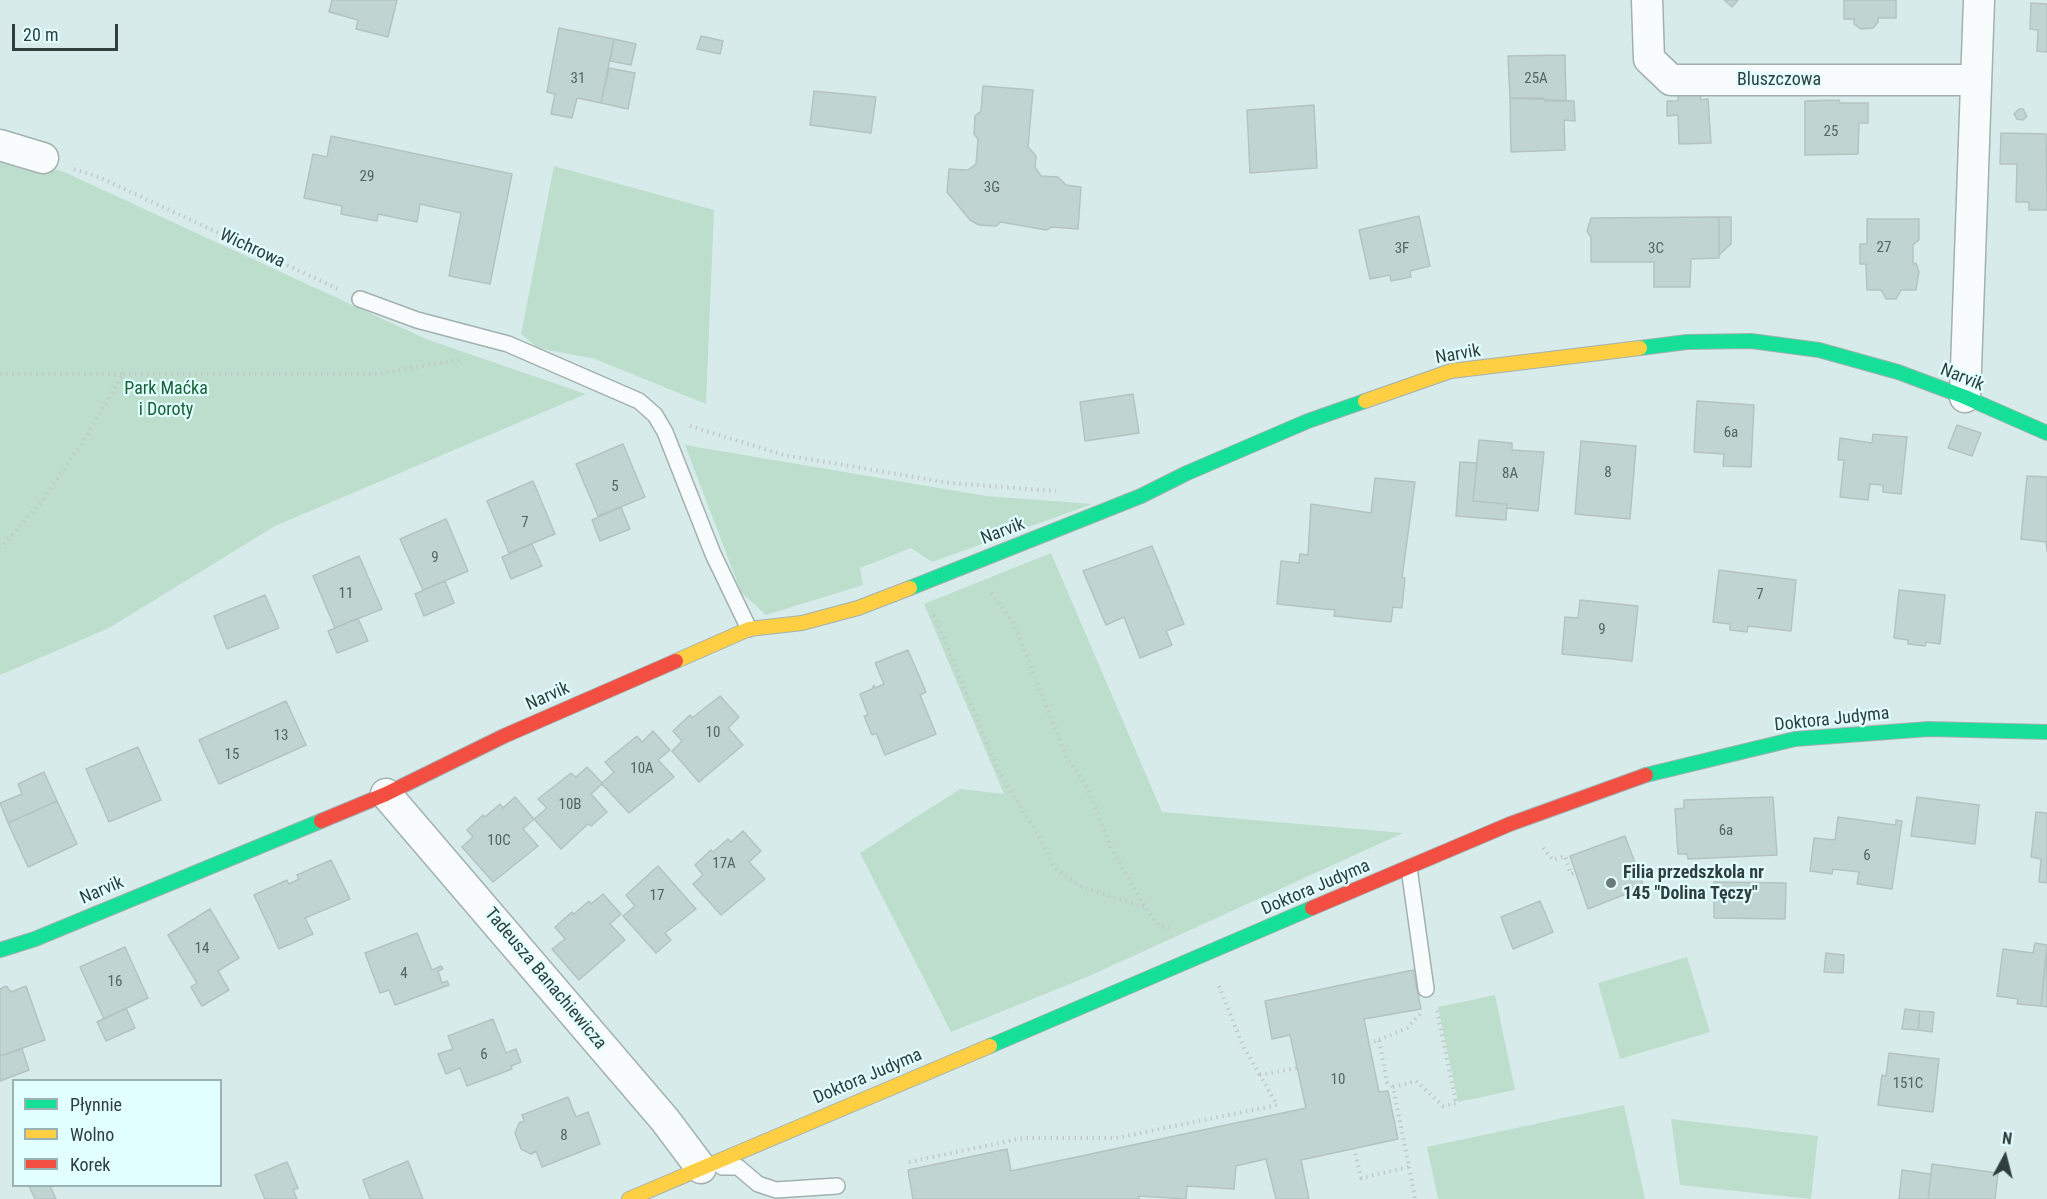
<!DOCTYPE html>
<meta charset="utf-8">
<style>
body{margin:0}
#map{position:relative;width:2047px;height:1199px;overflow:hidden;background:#d8ebeb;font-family:"Roboto Condensed",sans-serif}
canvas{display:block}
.legend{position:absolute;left:12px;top:1079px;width:210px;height:108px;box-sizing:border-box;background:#e2ffff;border:2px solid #9bb2b2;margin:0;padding:8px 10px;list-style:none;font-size:18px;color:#303e3e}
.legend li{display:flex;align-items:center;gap:12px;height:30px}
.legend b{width:30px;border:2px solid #9bb2b2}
.north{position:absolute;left:1975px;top:1127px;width:60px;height:60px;-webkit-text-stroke:4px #e2ffff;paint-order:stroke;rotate:7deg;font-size:16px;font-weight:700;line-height:24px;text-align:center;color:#303e3e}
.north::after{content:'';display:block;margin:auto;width:21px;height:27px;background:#303e3e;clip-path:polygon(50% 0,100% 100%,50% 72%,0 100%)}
.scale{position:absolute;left:12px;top:24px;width:106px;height:27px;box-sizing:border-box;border:3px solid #303e3e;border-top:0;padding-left:8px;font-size:18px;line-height:21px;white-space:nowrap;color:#303e3e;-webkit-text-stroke:4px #e2ffff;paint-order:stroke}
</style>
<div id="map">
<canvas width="2047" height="1199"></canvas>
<ul class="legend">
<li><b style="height:8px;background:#16e098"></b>Płynnie</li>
<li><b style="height:8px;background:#ffcf43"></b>Wolno</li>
<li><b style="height:8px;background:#f24e42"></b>Korek</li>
</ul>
<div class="north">N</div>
<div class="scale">20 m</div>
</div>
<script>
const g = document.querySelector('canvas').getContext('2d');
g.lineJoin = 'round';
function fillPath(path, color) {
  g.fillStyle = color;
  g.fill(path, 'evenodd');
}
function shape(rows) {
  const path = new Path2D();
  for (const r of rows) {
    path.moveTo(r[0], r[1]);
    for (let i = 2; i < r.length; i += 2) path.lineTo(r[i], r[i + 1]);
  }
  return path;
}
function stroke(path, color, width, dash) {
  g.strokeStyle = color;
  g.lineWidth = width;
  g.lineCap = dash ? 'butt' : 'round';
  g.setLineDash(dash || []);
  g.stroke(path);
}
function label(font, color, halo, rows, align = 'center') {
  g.font = font + ' "Roboto Condensed",sans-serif';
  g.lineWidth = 4.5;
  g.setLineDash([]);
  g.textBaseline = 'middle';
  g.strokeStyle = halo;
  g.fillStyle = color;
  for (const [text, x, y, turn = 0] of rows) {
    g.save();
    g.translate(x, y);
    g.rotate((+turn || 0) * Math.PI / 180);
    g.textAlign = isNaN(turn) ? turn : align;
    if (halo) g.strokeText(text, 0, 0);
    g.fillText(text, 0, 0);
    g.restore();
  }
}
const green = shape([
 [0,155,64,172,426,339,586,394,275,526,109,628,0,675],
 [554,166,714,210,706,404,595,359,538,348,521,334],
 [685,445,986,496,1092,504,932,562,911,548,860,568,863,585,766,615,741,592],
 [1051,553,1162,812,1403,833,1087,977,951,1032,860,853,960,789,1004,794,924,604],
 [1687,957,1710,1032,1620,1059,1598,983],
 [1495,995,1515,1090,1458,1102,1438,1007],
 [1624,1105,1645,1199,1438,1199,1427,1147],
 [1671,1119,1818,1136,1811,1199,1680,1185]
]);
const building = shape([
 [332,0,397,0,388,37,356,29,358,20,329,12,332,0],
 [1724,0,1738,0,1732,7,1724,0],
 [1844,0,1896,0,1896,18,1878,18,1878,22,1873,28,1861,29,1854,24,1854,19,1844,19,1844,0],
 [2031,3,2047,4,2047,52,2037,51,2038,30,2030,29,2031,3],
 [559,28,614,39,601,103,577,98,572,118,551,114,555,94,547,92,559,28],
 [701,36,723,41,720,54,697,49,701,36],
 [614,39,636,44,631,65,610,61,614,39],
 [1565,55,1566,101,1545,101,1544,98,1510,98,1508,56,1565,55],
 [609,68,635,73,628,109,601,103,609,68],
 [983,86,1033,90,1028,147,1036,156,1035,167,1041,176,1058,177,1066,185,1081,187,1078,229,1052,227,1046,230,1001,222,996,226,979,225,970,220,947,192,949,169,968,170,976,164,978,139,974,134,975,116,981,111,983,86],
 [814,91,876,97,871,133,810,125,814,91],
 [1700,93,1701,100,1708,99,1711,143,1679,144,1678,115,1667,116,1667,101,1678,101,1678,94,1700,93],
 [1510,98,1574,101,1575,121,1564,120,1565,150,1511,152,1510,98],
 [1839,100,1840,103,1868,103,1868,123,1859,123,1858,154,1805,155,1805,101,1839,100],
 [1314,105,1317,168,1250,173,1247,110,1314,105],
 [2019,109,2023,109,2027,116,2023,120,2017,119,2014,114,2019,109],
 [2001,133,2046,134,2047,210,2029,210,2029,202,2016,202,2017,164,2000,164,2001,133],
 [331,136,512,174,490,284,449,276,461,213,420,204,417,222,378,214,377,221,341,214,342,206,304,198,313,154,327,157,331,136],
 [1419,216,1430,266,1410,271,1411,277,1391,281,1390,275,1370,279,1359,230,1419,216],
 [1719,217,1719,258,1691,259,1690,287,1654,287,1654,262,1591,262,1591,237,1587,231,1591,218,1719,217],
 [1719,217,1731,217,1731,244,1719,255,1719,217],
 [1867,219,1919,219,1919,240,1913,245,1913,264,1916,263,1919,272,1916,290,1901,290,1896,299,1886,299,1881,290,1867,290,1866,264,1860,264,1860,244,1867,244,1867,219],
 [1133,394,1139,433,1085,441,1080,402,1133,394],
 [1697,401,1754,405,1751,467,1723,466,1724,454,1694,452,1697,401],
 [1957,425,1981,433,1972,456,1948,448,1957,425],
 [1873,434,1907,437,1901,494,1883,492,1883,485,1870,484,1868,500,1840,497,1844,460,1838,460,1840,438,1872,443,1873,434],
 [1479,440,1512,443,1512,450,1544,452,1538,511,1507,508,1507,504,1473,501,1479,440],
 [1581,441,1636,446,1630,519,1575,514,1581,441],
 [623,444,645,497,598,516,576,464,623,444],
 [1460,462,1477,463,1473,501,1507,504,1506,520,1456,516,1460,462],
 [2027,476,2047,477,2047,551,2046,542,2021,539,2027,476],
 [1375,478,1415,482,1402,578,1405,578,1402,608,1393,607,1391,622,1334,616,1335,610,1277,604,1281,561,1299,563,1300,554,1308,555,1311,504,1371,513,1375,478],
 [533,481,555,534,509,553,487,501,533,481],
 [621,507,630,529,600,541,592,520,621,507],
 [446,519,468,571,423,590,400,539,446,519],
 [532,544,542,566,511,579,502,557,532,544],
 [1152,546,1184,624,1166,631,1172,645,1140,658,1124,617,1106,625,1083,571,1152,546],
 [359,556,382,609,335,628,313,576,359,556],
 [1719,570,1796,580,1791,631,1748,626,1747,632,1730,630,1730,624,1713,622,1719,570],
 [445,581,454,603,424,616,415,594,445,581],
 [1899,590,1945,595,1940,644,1926,642,1925,646,1908,644,1908,640,1894,638,1899,590],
 [265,595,279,628,227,649,214,616,265,595],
 [1580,600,1638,606,1632,661,1562,654,1565,617,1578,618,1580,600],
 [358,618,368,641,337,653,328,631,358,618],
 [908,650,926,692,920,695,936,734,885,755,876,733,872,735,864,716,868,715,860,694,872,689,874,685,875,688,884,684,875,663,908,650],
 [720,696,739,717,728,728,743,745,699,782,672,751,682,741,673,731,690,715,692,718,720,696],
 [286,701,306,745,219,784,199,740,286,701],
 [653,731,670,750,658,760,674,777,629,813,602,784,591,794,607,812,591,826,588,824,561,849,534,819,547,808,538,799,571,773,576,777,587,767,602,783,614,772,605,762,637,736,642,742,653,731],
 [138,747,161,800,109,822,86,769,138,747],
 [44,772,57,801,8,823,0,803,22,794,18,784,44,772],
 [515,797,534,819,523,829,538,846,493,882,462,847,473,837,467,830,483,815,485,817,500,804,503,808,515,797],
 [1773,797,1777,855,1688,859,1687,854,1678,854,1675,809,1684,808,1684,800,1773,797],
 [1917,797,1979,805,1975,844,1911,836,1917,797],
 [57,801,77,844,28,867,8,823,57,801],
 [2036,812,2047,813,2047,883,2039,882,2041,859,2031,857,2036,812],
 [1838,817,1896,825,1896,820,1902,821,1892,889,1857,884,1859,872,1833,869,1832,874,1810,871,1814,838,1835,840,1838,817],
 [743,831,761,851,749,862,765,879,721,915,693,884,703,875,695,865,711,850,713,852,728,839,731,842,743,831],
 [1625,836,1644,887,1588,909,1570,856,1625,836],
 [331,860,350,899,305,918,313,934,279,949,254,895,287,880,289,884,299,879,297,875,331,860],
 [658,866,696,909,665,933,671,940,656,953,623,916,635,906,626,895,658,866],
 [1714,882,1786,883,1785,919,1714,918,1714,882],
 [603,894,621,914,610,924,625,940,579,980,552,949,565,939,555,927,572,912,574,914,589,901,591,904,603,894],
 [1540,901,1553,932,1513,949,1501,917,1540,901],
 [210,909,239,958,218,971,229,990,202,1006,191,987,197,983,168,935,210,909],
 [417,933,432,970,441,966,443,969,438,971,442,983,447,981,449,985,395,1005,389,990,380,993,365,953,417,933],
 [2035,943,2047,945,2041,1006,2017,1004,2018,999,1997,996,2003,949,2033,953,2035,943],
 [125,947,148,998,104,1019,80,967,125,947],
 [2047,952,2047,1007,2041,1006,2047,952],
 [1826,953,1844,955,1843,973,1824,972,1826,953],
 [1413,970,1421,1009,1364,1019,1379,1092,1388,1091,1398,1139,1301,1160,1309,1199,1276,1199,1266,1159,1236,1166,1234,1189,1187,1186,1186,1199,1139,1196,1139,1199,913,1199,908,1170,1007,1149,1011,1171,1306,1108,1290,1035,1272,1039,1265,1001,1413,970],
 [6,986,11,992,26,986,45,1040,0,1056,0,989,6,986],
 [126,1008,135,1028,106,1041,97,1022,126,1008],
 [1905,1009,1920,1011,1918,1030,1902,1029,1905,1009],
 [1920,1011,1934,1012,1932,1032,1918,1030,1920,1011],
 [493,1019,506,1053,516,1049,521,1062,511,1066,512,1069,467,1086,460,1068,446,1074,438,1054,453,1049,448,1036,493,1019],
 [22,1049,29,1070,0,1081,0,1056,22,1049],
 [1889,1053,1939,1059,1933,1112,1878,1105,1882,1075,1886,1076,1889,1053],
 [568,1097,576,1117,588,1112,600,1144,542,1167,536,1151,531,1154,521,1149,515,1133,519,1123,524,1121,522,1115,568,1097],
 [408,1161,423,1199,370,1199,363,1180,408,1161],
 [287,1162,298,1188,293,1190,297,1199,265,1199,255,1175,287,1162],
 [1932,1164,1998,1173,1995,1199,1928,1199,1932,1164],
 [1902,1170,1931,1174,1928,1199,1899,1199,1902,1170],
 [29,1186,50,1186,56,1199,35,1199,29,1186]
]);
const path = shape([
 [74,169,99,177,338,289],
 [0,374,123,374,82,443,43,500,0,548],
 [123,374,374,374,460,360],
 [690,426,784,455,950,483,1056,491],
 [991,593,1014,624,1066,756,1087,787,1111,848,1145,907,1158,925,1172,929],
 [934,615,998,770,1036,831,1054,867,1080,886,1144,907],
 [1543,848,1553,860,1565,856,1571,874,1576,872],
 [1219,986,1243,1046,1260,1075],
 [1437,1011,1456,1103],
 [1379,1040,1407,1028,1420,1014],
 [1393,1087,1416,1081,1443,1106,1456,1103],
 [1354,1148,1361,1178,1409,1167,1393,1087,1387,1082,1379,1040,1369,1043],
 [909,1162,1023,1138,1116,1138,1277,1105,1260,1075,1297,1068],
 [1409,1167,1415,1199]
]);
const lane = shape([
 [360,299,417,320,508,344,639,401,655,415,665,432,713,554,749,629],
 [1409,868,1426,989],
 [722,1167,738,1167,758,1184,776,1190,837,1186]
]);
const street = shape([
 [1647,0,1649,59,1671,80,1975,80],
 [0,145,43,158],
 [1965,397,1979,0],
 [386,794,665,1120,701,1168]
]);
const fast = shape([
 [1640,348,1687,342,1751,341,1819,350,1898,372,1965,397,2047,433],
 [910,588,1141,496,1187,473,1308,421,1365,401],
 [1646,775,1795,739,1929,729,2047,732],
 [0,950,35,939,321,821],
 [990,1046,1312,908]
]);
const slow = shape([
 [1365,401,1451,371,1640,348],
 [676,661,749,629,802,623,858,608,910,588],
 [629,1199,990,1046]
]);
const jam = shape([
 [321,821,386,794,504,736,676,661],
 [1312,908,1510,824,1646,775]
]);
const markers = [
 [1611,883,6,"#6b7b7b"]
];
const numberNames = [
 ["31",578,79],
 ["25A",1536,79],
 ["25",1831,132],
 ["29",367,177],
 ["3G",992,188],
 ["27",1884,248],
 ["3F",1402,249],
 ["3C",1656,249],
 ["6a",1731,433],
 ["8",1608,473],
 ["8A",1510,474],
 ["5",615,487],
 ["7",525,523],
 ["9",435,558],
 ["11",346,594],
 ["7",1760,595],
 ["9",1602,630],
 ["10",713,733],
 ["13",281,736],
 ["15",232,755],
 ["10A",642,769],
 ["10B",570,805],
 ["6a",1726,831],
 ["10C",499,841],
 ["6",1867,856],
 ["17A",724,864],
 ["17",657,896],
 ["14",202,949],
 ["4",404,974],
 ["16",115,982],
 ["6",484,1055],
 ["10",1338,1080],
 ["151C",1908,1084],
 ["8",564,1136]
];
const streetNames = [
 ["Bluszczowa",1779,80],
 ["Wichrowa",252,249,25],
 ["Narvik",1458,355,-10],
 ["Narvik",1962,378,22],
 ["Narvik",1003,532,-21],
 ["Narvik",548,697,-24],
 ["Doktora Judyma",1832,720,-6],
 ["Doktora Judyma",1316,888,-23],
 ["Narvik",102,891,-23],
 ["Tadeusza Banachiewicza",545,979,50],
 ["Doktora Judyma",868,1077,-23]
];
const parkNames = [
 ["Park Maćka",166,389],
 ["i Doroty",166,410]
];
const poiNames = [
 ["Filia przedszkola nr",1623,873],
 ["145 \"Dolina Tęczy\"",1623,894]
];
fillPath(green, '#bddecc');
fillPath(building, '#c0d5d1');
stroke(building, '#b4c3c1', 1.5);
stroke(lane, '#a2b0b0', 18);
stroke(street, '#a2b0b0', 33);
stroke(fast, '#a2b0b0', 16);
stroke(slow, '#a2b0b0', 16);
stroke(jam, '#a2b0b0', 16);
stroke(path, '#c2c9c9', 4, [1.5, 4.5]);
stroke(lane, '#f9fcfc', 15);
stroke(street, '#f9fcfc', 30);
stroke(fast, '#16e098', 14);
stroke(slow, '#ffcf43', 14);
stroke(jam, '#f24e42', 14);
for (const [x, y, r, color] of markers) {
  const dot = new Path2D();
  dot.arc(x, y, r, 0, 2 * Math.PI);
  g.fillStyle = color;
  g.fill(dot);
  stroke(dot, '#e2ffff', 2);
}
label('15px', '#546463', null, numberNames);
label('18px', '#303e3e', '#e2ffff', streetNames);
label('18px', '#196137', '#e2ffff', parkNames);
label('bold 18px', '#303e3e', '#e2ffff', poiNames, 'left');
</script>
